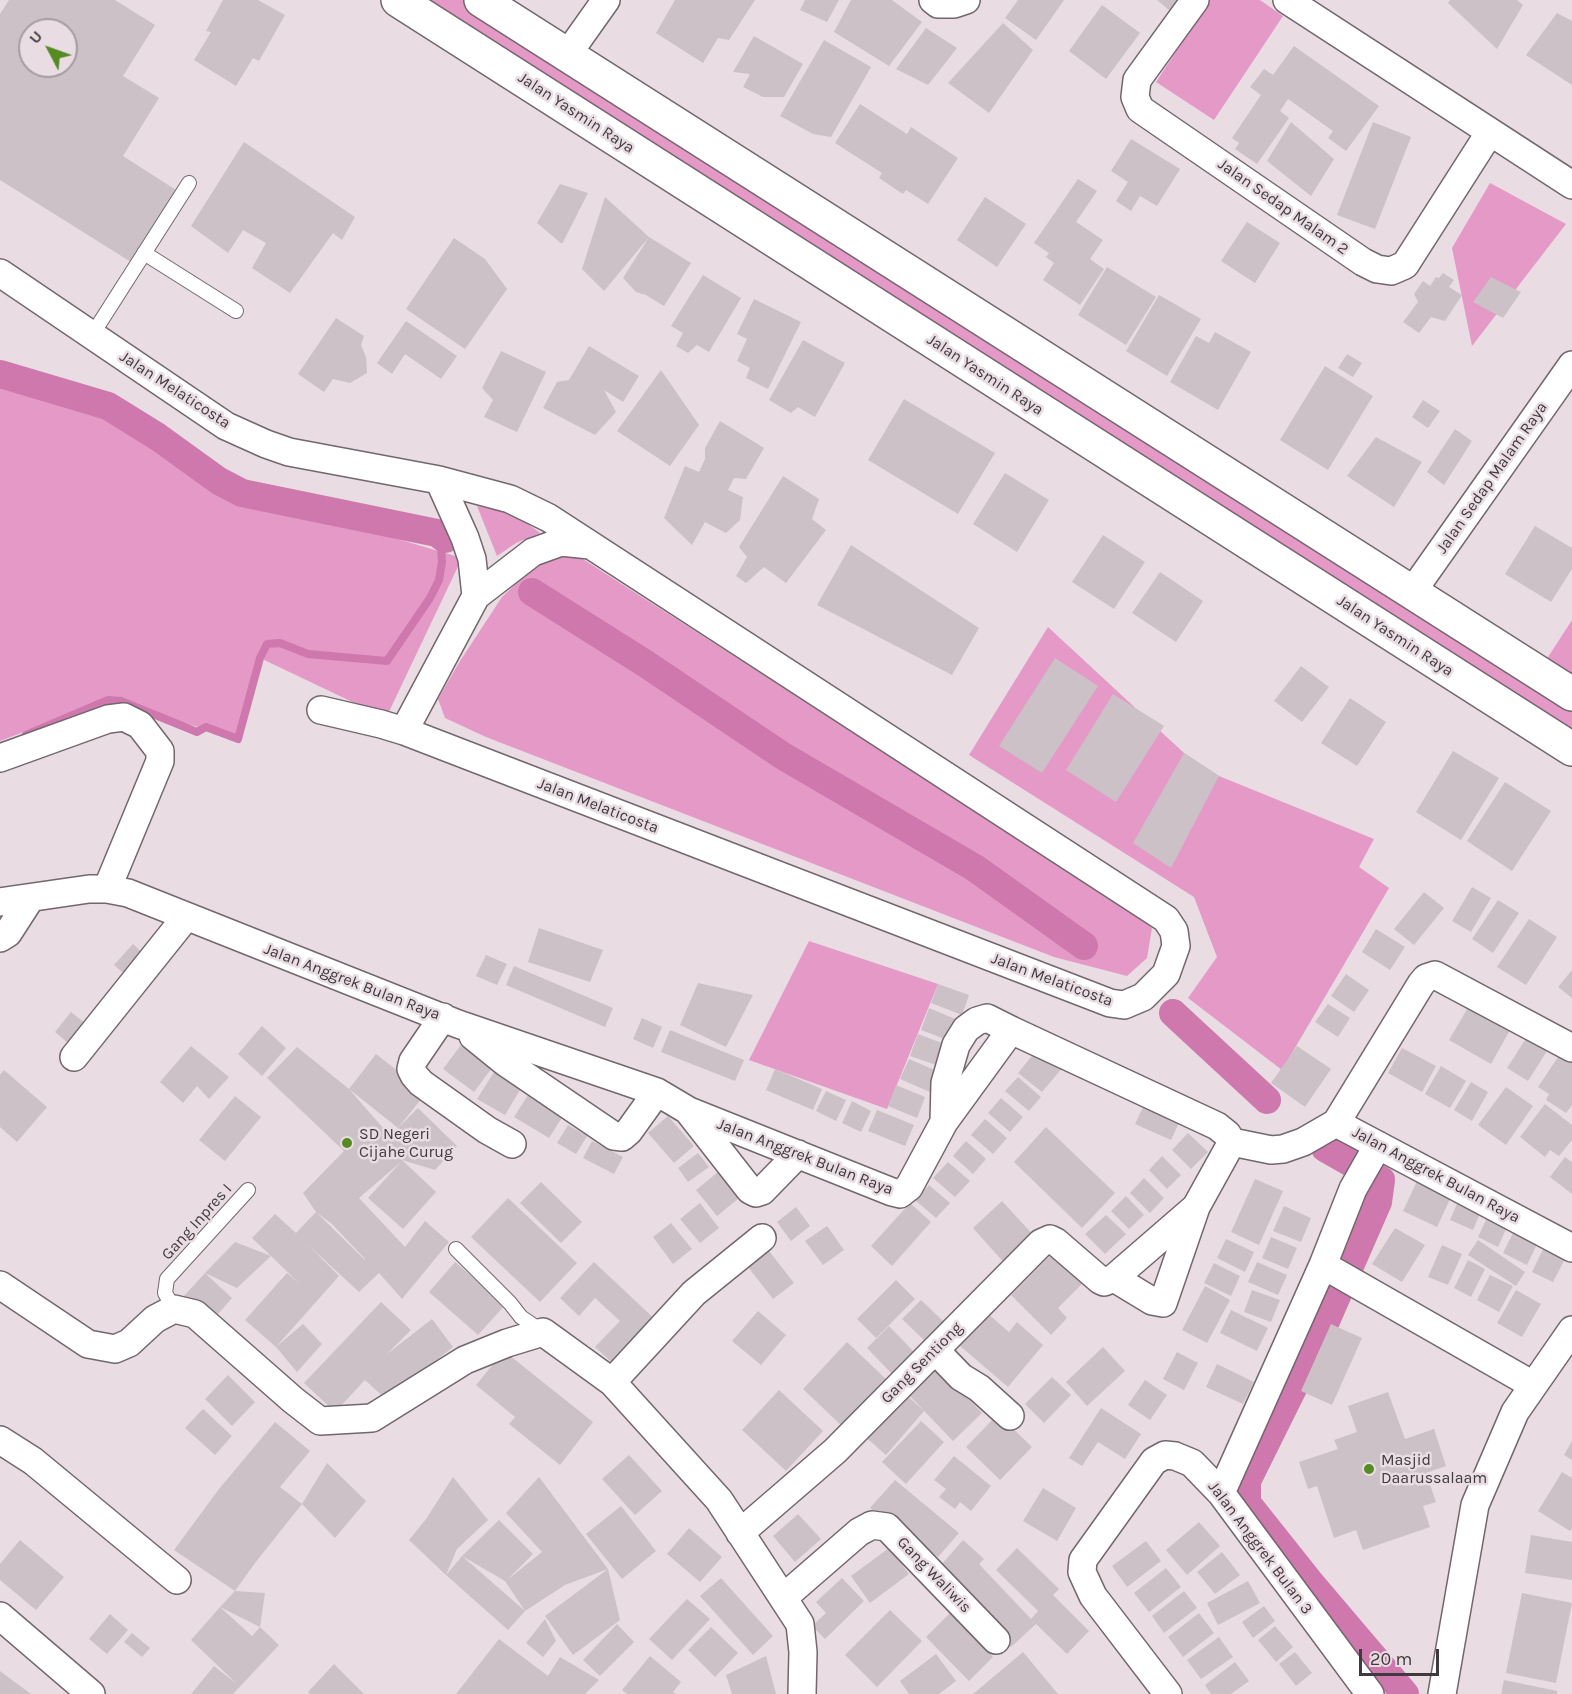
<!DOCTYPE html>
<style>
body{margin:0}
#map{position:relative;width:1572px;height:1694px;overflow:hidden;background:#e9dde3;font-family:Karla,sans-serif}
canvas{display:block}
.north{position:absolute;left:18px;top:18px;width:60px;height:60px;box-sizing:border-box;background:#e9dde3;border:2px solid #a59ca1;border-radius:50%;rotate:311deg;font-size:16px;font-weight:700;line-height:24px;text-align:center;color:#3f3a3d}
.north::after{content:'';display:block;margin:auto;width:21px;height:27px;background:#568a23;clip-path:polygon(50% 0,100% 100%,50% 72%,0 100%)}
.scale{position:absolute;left:1359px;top:1649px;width:80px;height:27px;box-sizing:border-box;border:3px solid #3f3a3d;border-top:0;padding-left:8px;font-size:18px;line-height:21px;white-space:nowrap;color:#3f3a3d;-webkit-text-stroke:4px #e9dde3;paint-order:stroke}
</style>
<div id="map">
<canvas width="1572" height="1694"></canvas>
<div class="north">U</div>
<div class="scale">20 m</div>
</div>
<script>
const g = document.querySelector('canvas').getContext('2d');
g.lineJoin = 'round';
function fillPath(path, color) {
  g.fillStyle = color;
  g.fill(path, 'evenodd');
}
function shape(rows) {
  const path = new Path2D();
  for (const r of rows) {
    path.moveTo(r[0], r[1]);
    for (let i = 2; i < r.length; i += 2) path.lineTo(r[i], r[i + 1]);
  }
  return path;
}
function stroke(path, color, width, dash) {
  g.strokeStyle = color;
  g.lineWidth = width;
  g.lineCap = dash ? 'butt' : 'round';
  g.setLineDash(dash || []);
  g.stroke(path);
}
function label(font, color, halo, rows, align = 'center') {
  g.font = font + ' Karla,sans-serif';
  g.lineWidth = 5;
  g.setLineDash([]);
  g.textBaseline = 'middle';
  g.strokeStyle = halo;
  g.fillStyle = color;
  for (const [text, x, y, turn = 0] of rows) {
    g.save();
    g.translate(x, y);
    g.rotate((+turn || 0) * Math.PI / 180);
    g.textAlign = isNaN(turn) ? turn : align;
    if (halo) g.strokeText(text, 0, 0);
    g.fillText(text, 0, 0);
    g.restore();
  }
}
const green = shape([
 [398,0,481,0,1539,671,1572,620,1572,750],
 [1210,0,1260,0,1283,16,1214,120,1156,82],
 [1490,183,1566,224,1472,346,1452,248],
 [0,374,108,406,242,493,462,558,386,718,260,658,238,739,108,700,0,741],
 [477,506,500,511,525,522,540,533,516,543,497,556],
 [578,556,1122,905,1152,928,1147,958,1127,976,1054,957,486,737,445,718,438,699,460,661,502,597,529,571,552,558],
 [1048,627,1184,753,1219,776,1374,839,1359,867,1389,888,1282,1070,1188,998,1217,957,1194,897,969,755],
 [809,941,938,984,887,1109,749,1060]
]);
const stream = shape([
 [26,735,108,700,121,701,197,732,206,727,238,739,260,658,267,644,280,643,308,654,387,661,430,598,439,580,442,562,441,547,437,533]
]);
const canal = shape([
 [0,374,108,406,158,437,219,481,242,493,437,533,445,539],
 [532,592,646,664,783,756,975,868,1084,946],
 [1173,1013,1267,1100],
 [1325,1148,1381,1180,1378,1202,1323,1328,1247,1481,1247,1503,1309,1581,1405,1694]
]);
const building = shape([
 [9,0,115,0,155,25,123,76,159,98,123,156,176,190,131,262,0,180,0,14],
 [30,30,66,30,66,66,30,66],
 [223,0,258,0,285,15,259,61,253,58,236,86,194,60,211,32,206,31],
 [675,0,755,0,729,40,718,38,703,63,656,33],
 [805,0,839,0,827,22,800,10],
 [851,0,892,0,922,22,889,66,834,32],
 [1018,0,1064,0,1036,40,1005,18],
 [1157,0,1178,0,1170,11],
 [1450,0,1517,0,1523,5,1497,49,1448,3],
 [1102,5,1140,33,1106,79,1069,51],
 [1557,13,1572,21,1572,85,1526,55],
 [1003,23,1033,50,989,113,948,83],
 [926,28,957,48,928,85,896,69],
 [754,36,803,64,784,97,763,97,743,87,750,74,733,72],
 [824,40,871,67,831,137,813,134,780,116],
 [1294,46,1379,106,1346,151,1328,138,1333,131,1288,99,1280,111,1289,118,1257,164,1235,149,1239,143,1232,138,1261,95,1250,87,1264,69,1273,75],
 [860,104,907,134,911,127,958,158,928,204,906,190,903,194,879,178,882,173,835,143],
 [1291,122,1334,159,1311,196,1267,161],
 [1373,122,1411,137,1375,229,1337,215],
 [1131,139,1180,169,1157,206,1140,196,1131,211,1116,201,1128,182,1111,171],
 [244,142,355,217,342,240,333,233,290,293,252,268,266,243,243,230,228,253,191,226],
 [1078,179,1097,191,1076,222,1103,240,1090,259,1104,269,1080,305,1043,280,1054,263,1046,257,1049,253,1034,243],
 [560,184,588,193,562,244,537,223],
 [605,197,649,237,604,291,582,269],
 [985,197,1026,224,997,267,957,240],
 [1247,222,1280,243,1255,283,1221,261],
 [649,237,691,263,664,306,646,295,636,292,623,278],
 [454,238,485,259,507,289,465,349,406,309],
 [1107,267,1156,297,1126,345,1078,315],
 [1443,273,1454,280,1449,287,1462,295,1445,321,1431,317,1419,333,1403,322,1418,302,1414,294,1423,281,1430,286,1436,277,1439,278],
 [703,275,741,298,709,352,697,345,688,353,676,346,683,333,671,326],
 [1491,277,1521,292,1503,318,1473,302],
 [1159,295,1201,319,1167,376,1126,351],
 [754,299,801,322,768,389,746,378,750,368,737,361,747,339,737,334],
 [336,318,364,336,361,345,366,357,367,373,350,383,333,379,324,392,298,374],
 [406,321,457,356,441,379,405,354,392,374,377,363],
 [1215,332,1251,352,1218,410,1170,382,1196,336,1209,343],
 [803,340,845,363,815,417,798,407,791,413,769,400],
 [589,346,639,376,623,402,604,390,616,412,595,435,543,408,557,382,569,380],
 [501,351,546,372,517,432,484,417,493,400,482,388],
 [1347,354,1362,363,1353,377,1338,368],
 [1325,366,1373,396,1328,470,1280,440],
 [661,370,699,425,670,466,617,431],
 [904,399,995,453,958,514,868,460],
 [1423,400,1440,411,1428,428,1412,417],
 [720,421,764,448,746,479,734,478,728,490,743,497,740,520,726,533,705,522,692,545,664,518,685,466,699,472,705,459,705,448],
 [1455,429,1472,441,1444,485,1427,472],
 [1376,437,1422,462,1394,507,1347,476],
 [1005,473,1049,500,1017,552,973,524],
 [783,476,819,499,812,519,826,530,786,583,764,567,746,583,736,576,747,557,739,547],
 [1535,526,1572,548,1572,569,1551,602,1505,574],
 [1103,535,1145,562,1114,609,1072,582],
 [851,545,979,628,952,675,817,605],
 [1160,572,1203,601,1176,642,1132,613],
 [1055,658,1098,686,1042,773,999,746],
 [1301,666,1329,687,1302,722,1274,701],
 [1113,694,1164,726,1116,802,1066,770],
 [1350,698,1386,722,1357,766,1321,743],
 [1453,751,1499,778,1461,840,1416,812],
 [1184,753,1219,776,1171,868,1133,843],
 [1505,782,1551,811,1512,871,1467,841],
 [1472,887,1491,898,1471,932,1452,921],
 [1424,892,1444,908,1414,945,1394,929],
 [1498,900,1519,913,1493,953,1472,939],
 [1529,919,1557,937,1526,985,1497,967],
 [539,928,603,950,590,982,528,962],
 [1376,929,1405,947,1390,970,1362,952],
 [133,944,148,958,129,978,114,965],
 [486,955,507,964,497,985,476,976],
 [514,966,613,1008,605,1027,506,985],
 [1572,970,1572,998,1558,987],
 [1346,974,1369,990,1354,1012,1331,996],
 [698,983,753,995,726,1047,680,1025],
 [938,984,969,995,962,1015,931,1003],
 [1473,999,1514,1023,1491,1064,1449,1040],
 [1328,1004,1350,1018,1338,1037,1315,1022],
 [929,1008,958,1020,950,1041,921,1030],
 [71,1012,86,1024,69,1044,55,1032],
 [642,1018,662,1027,653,1048,633,1039],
 [262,1026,286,1048,262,1076,238,1054],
 [670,1030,744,1060,735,1081,661,1052],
 [918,1034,950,1046,942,1067,910,1056],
 [1527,1037,1547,1051,1528,1081,1507,1068],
 [461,1045,492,1068,474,1092,443,1069],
 [191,1046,229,1077,209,1099,197,1086,183,1103,160,1082],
 [1040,1046,1064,1066,1042,1092,1018,1073],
 [1297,1046,1331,1069,1305,1107,1271,1083],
 [297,1047,349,1089,390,1136,418,1108,457,1146,435,1170,402,1160,436,1192,403,1229,368,1198,401,1162,359,1198,405,1247,425,1221,449,1242,402,1299,379,1273,359,1292,307,1244,339,1276,276,1347,245,1320,287,1273,300,1284,271,1256,237,1288,205,1273,235,1242,271,1256,252,1238,275,1214,296,1233,316,1212,303,1193,344,1151,267,1078],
 [316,1212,332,1224,365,1259,365,1260],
 [1402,1048,1436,1066,1422,1092,1388,1073],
 [1562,1051,1572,1058,1572,1105,1566,1113,1546,1100,1549,1094,1538,1087],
 [376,1054,426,1093,398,1128,349,1089],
 [909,1059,939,1072,930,1092,900,1079],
 [1441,1066,1466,1081,1450,1108,1425,1094],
 [496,1069,523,1085,505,1115,477,1099],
 [775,1069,822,1089,813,1110,766,1090],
 [4,1070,47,1107,17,1142,0,1127,0,1075],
 [1018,1077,1041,1097,1029,1111,1005,1091],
 [1471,1082,1488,1092,1472,1121,1454,1110],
 [896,1085,925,1097,917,1118,888,1106],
 [1506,1087,1533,1106,1506,1145,1478,1125],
 [826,1091,846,1100,836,1121,816,1111],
 [528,1095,563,1116,549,1138,514,1117],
 [235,1096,261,1117,225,1161,199,1140],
 [1001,1098,1023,1117,1010,1132,988,1113],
 [1147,1099,1183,1114,1171,1140,1135,1124],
 [852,1101,871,1111,861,1132,842,1123],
 [1545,1104,1572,1125,1572,1140,1559,1156,1550,1150,1545,1157,1520,1137],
 [877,1110,914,1125,905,1146,868,1131],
 [668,1116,694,1146,674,1163,648,1133],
 [985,1119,1007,1138,993,1154,971,1135],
 [568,1125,587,1136,576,1154,557,1143],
 [1046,1127,1115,1193,1082,1228,1014,1162],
 [1188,1133,1208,1152,1191,1169,1172,1150],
 [592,1141,623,1157,614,1174,583,1158],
 [966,1141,986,1159,973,1174,953,1156],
 [698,1153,709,1167,688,1182,678,1168],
 [1162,1156,1181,1175,1167,1189,1149,1170],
 [1565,1157,1572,1162,1572,1194,1550,1177],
 [948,1162,970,1181,955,1197,933,1178],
 [718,1172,739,1198,717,1216,696,1190],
 [1144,1178,1164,1198,1150,1213,1130,1193],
 [1255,1179,1283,1191,1259,1245,1231,1232],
 [1418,1179,1452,1195,1437,1227,1403,1211],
 [541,1182,582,1222,561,1243,520,1203],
 [929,1185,950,1203,936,1218,915,1200],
 [1461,1195,1484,1204,1473,1230,1450,1220],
 [1126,1196,1144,1215,1129,1229,1111,1211],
 [508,1198,577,1263,540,1302,471,1237],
 [1002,1201,1036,1238,1007,1266,973,1228],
 [700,1203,719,1228,700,1243,680,1219],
 [910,1203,931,1222,892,1266,871,1246],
 [1284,1206,1311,1218,1301,1242,1273,1231],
 [796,1207,810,1226,791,1241,777,1222],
 [1490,1211,1510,1220,1498,1247,1478,1237],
 [1106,1215,1126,1234,1105,1254,1085,1234],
 [671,1223,692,1249,673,1264,653,1237],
 [827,1226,844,1250,823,1265,805,1241],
 [1516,1227,1540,1238,1527,1265,1503,1253],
 [1395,1228,1425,1245,1402,1282,1372,1264],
 [1271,1237,1297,1248,1288,1269,1262,1258],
 [1226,1239,1254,1252,1245,1272,1217,1258],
 [1478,1240,1525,1272,1516,1286,1468,1255],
 [1442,1245,1462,1254,1448,1285,1428,1277],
 [1545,1245,1567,1255,1553,1282,1532,1272],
 [769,1251,794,1283,773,1299,748,1267],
 [1054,1252,1084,1282,1058,1308,1067,1318,1051,1335,1011,1295],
 [1468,1260,1485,1269,1471,1297,1454,1288],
 [455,1262,505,1305,478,1335,429,1292],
 [594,1262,660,1324,618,1368,595,1347,620,1321,595,1298,579,1316,560,1298],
 [1257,1262,1287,1275,1278,1295,1248,1282],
 [1214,1263,1240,1276,1231,1296,1204,1283],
 [205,1273,232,1298,211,1322,183,1297],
 [1490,1275,1513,1286,1499,1312,1477,1300],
 [896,1280,915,1299,876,1338,857,1319],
 [1205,1286,1230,1300,1207,1343,1182,1330],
 [1252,1290,1280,1300,1271,1322,1244,1312],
 [1516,1290,1541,1304,1522,1337,1497,1323],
 [921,1300,944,1322,925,1341,902,1319],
 [381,1302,411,1330,387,1354,432,1319,453,1347,409,1382,390,1403,365,1380,335,1412,304,1383],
 [1231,1310,1268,1328,1257,1351,1220,1333],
 [758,1311,786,1335,761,1365,732,1341],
 [987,1313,1009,1332,1017,1322,1043,1345,1008,1387,959,1345],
 [303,1324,322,1344,297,1372,276,1347],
 [1331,1324,1362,1338,1332,1405,1301,1391],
 [889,1326,915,1353,893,1375,867,1348],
 [847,1342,887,1380,843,1427,803,1389],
 [1103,1347,1125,1371,1087,1406,1066,1382],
 [504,1351,593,1422,560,1465,509,1424,515,1417,476,1385],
 [1177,1352,1198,1363,1184,1390,1163,1379],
 [1217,1364,1254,1382,1243,1404,1206,1387],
 [938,1367,982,1413,953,1441,908,1394],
 [228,1375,255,1402,232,1426,205,1399],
 [1052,1377,1071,1395,1044,1423,1025,1404],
 [1145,1380,1167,1395,1150,1420,1128,1405],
 [779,1390,823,1431,786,1471,742,1430],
 [901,1390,924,1411,886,1455,862,1434],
 [1388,1392,1405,1439,1434,1429,1446,1466,1426,1473,1436,1502,1423,1506,1430,1527,1363,1550,1356,1530,1334,1538,1317,1486,1308,1489,1299,1462,1338,1449,1334,1440,1357,1432,1348,1406],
 [1101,1408,1141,1434,1125,1459,1098,1442,1082,1466,1069,1458],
 [203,1409,232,1436,215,1455,185,1428],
 [998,1414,1032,1447,1000,1480,966,1447],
 [921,1421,944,1442,906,1484,882,1462],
 [275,1422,310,1451,280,1487,302,1504,327,1463,366,1501,335,1538,302,1504,255,1563,235,1591,174,1550,219,1489],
 [1572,1441,1572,1460,1564,1455],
 [629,1455,662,1491,635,1515,602,1479],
 [954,1456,991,1486,971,1511,960,1502,955,1509,939,1497,946,1489,934,1480],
 [1562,1472,1572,1478,1572,1528,1570,1531,1538,1511],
 [453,1477,488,1520,457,1549,446,1575,409,1540,426,1519],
 [539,1477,608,1569,565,1585,525,1611,505,1581,462,1556,499,1520,533,1554,507,1580,542,1552,506,1513],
 [895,1480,959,1533,938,1557,870,1508],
 [1043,1488,1076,1508,1057,1541,1023,1521],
 [621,1506,656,1551,622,1579,586,1534],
 [798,1514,821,1539,795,1562,773,1536],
 [1199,1522,1220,1546,1187,1575,1166,1550],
 [689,1528,722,1557,700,1582,667,1554],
 [1531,1535,1572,1542,1572,1580,1525,1573],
 [20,1540,64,1577,36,1610,0,1580,0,1564],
 [963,1540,984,1559,979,1564,1031,1619,1038,1611,996,1570,1017,1548,1059,1589,1053,1595,1089,1631,1067,1654,1036,1624,1011,1647,986,1619,934,1573],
 [1146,1541,1161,1561,1127,1587,1112,1566],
 [889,1548,909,1574,870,1603,851,1576],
 [1222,1552,1240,1575,1215,1594,1197,1572],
 [462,1556,525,1611,508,1630,446,1575],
 [1166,1568,1181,1587,1149,1612,1134,1593],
 [608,1569,620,1620,573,1655,545,1616],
 [721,1578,773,1636,753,1655,700,1596],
 [842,1578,864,1601,825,1639,812,1626,826,1613,816,1602],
 [1248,1581,1260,1603,1218,1625,1207,1603],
 [235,1591,265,1593,260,1627,220,1607],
 [1184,1591,1197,1608,1164,1633,1152,1616],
 [1522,1593,1572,1603,1556,1683,1506,1673],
 [687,1599,710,1619,672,1660,649,1639],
 [1264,1606,1275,1621,1253,1638,1242,1622],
 [220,1607,252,1636,260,1627,279,1645,233,1694,191,1694,214,1666,237,1684,191,1640],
 [890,1610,922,1641,877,1687,845,1655],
 [950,1613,993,1657,969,1681,926,1637],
 [1199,1613,1214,1633,1183,1657,1168,1637],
 [110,1614,128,1630,107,1654,89,1639],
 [545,1619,556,1641,543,1657,526,1643],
 [617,1624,634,1642,600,1676,583,1660],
 [1275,1626,1293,1647,1276,1662,1258,1640],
 [711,1627,738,1653,715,1677,688,1650],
 [132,1633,150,1648,142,1657,124,1642],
 [1219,1637,1233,1657,1201,1679,1187,1660],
 [499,1639,548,1676,560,1657,599,1680,585,1694,456,1694],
 [1023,1652,1058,1694,973,1694],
 [1295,1652,1312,1673,1296,1686,1279,1664],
 [936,1654,956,1681,939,1694,909,1694,900,1681],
 [650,1656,681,1682,673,1692,676,1694,627,1694,622,1690],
 [766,1656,776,1694,732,1694,726,1675],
 [1235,1662,1249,1681,1231,1694,1211,1694,1205,1685],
 [334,1664,364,1694,310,1694,308,1692],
 [0,1671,31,1694,0,1694],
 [1504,1680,1557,1691,1557,1694,1501,1694]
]);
const service = shape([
 [144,253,236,311],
 [92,335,189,183],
 [456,1249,510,1303,521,1317,543,1332],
 [174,1309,165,1293,167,1279,248,1190]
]);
const minor = shape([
 [933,0,938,4,954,4,966,0],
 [1195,0,1137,80,1135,97,1140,109,1363,262,1377,269,1391,271,1405,265,1490,132],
 [1287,0,1572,185],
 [567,55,606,0],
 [0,273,226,426,266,444,289,452,439,480,510,499,549,518,1166,919,1174,931,1176,946,1166,974,1143,997,1124,1005,1110,1003,404,731,381,724,321,710],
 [439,480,465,538,472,559,476,596,533,552,561,542,590,545],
 [1412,592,1572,365],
 [404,731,476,596],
 [0,758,108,719,124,717,140,725,160,751,160,761,107,889],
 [0,902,89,889,107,889,128,893,458,1024,657,1092,689,1111,892,1192,900,1194,909,1187,944,1122,1011,1030,1217,1126,1227,1134,1232,1142,1271,1150,1283,1149,1303,1142,1336,1123,1572,1248],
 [0,938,8,933,30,899],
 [443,1017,413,1061,411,1069,414,1075,421,1083,487,1130,512,1144],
 [473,1036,505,1062,614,1136,622,1137,629,1131,657,1092],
 [74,1057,186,917],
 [689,1112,750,1190,756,1193,762,1191,798,1154],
 [944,1122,945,1083,956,1045,966,1029,977,1021,987,1018,1011,1030],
 [1336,1123,1421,984,1426,978,1435,975,1572,1048],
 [1323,1265,1533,1385],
 [1114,1278,1152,1301,1163,1303,1196,1207,1232,1142],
 [0,1285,88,1344,115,1349,129,1343,155,1319,174,1309,195,1314,293,1400,320,1421,372,1418,465,1360,507,1343,543,1332,612,1382,719,1500,800,1624,803,1652,802,1694],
 [935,1350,961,1377,979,1388,1010,1416],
 [612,1382,694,1293,762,1238],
 [0,1440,33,1461,177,1580],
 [1221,1493,1323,1265,1353,1189,1378,1145],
 [740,1533,835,1451,1041,1243,1050,1239,1056,1242,1100,1280,1104,1282,1114,1278,1196,1207],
 [783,1598,859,1532,872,1525,887,1527,996,1640],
 [0,1616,91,1694],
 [1168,1694,1093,1596,1082,1572,1083,1560,1154,1461,1165,1455,1175,1456,1192,1463,1221,1493,1370,1694],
 [1442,1694,1475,1505,1515,1412,1572,1330]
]);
const tertiary = shape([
 [398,0,1572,749],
 [481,0,1572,694]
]);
const markers = [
 [347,1143,6,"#568a23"],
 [1369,1469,6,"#568a23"]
];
const streetNames = [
 ["Jalan Yasmin Raya",576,113,33],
 ["Jalan Sedap Malam 2",1283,207,35],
 ["Jalan Yasmin Raya",985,375,33],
 ["Jalan Melaticosta",175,390,33],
 ["Jalan Sedap Malam Raya",1492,478,-55],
 ["Jalan Yasmin Raya",1395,636,33],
 ["Jalan Melaticosta",598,806,21],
 ["Jalan Melaticosta",1052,980,20],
 ["Jalan Anggrek Bulan Raya",352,982,21],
 ["Jalan Anggrek Bulan Raya",805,1157,21],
 ["Jalan Anggrek Bulan Raya",1436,1175,28],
 ["Gang Inpres I",197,1222,-48],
 ["Gang Sentiong",922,1363,-45],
 ["Jalan Anggrek Bulan 3",1260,1548,53],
 ["Gang Waliwis",934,1575,46]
];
const poiNames = [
 ["SD Negeri",359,1134],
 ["Cijahe Curug",359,1152],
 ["Masjid",1381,1460],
 ["Daarussalaam",1381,1478]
];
fillPath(green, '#e499c6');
stroke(stream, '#ce78ad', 8);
stroke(canal, '#ce78ad', 28);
fillPath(building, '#ccc1c7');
stroke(service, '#72676d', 16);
stroke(minor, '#72676d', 30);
stroke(tertiary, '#72676d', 36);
stroke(service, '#fff', 14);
stroke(minor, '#fff', 27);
stroke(tertiary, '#fff', 33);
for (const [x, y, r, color] of markers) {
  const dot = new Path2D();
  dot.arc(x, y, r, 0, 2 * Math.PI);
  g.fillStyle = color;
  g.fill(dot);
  stroke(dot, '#e9dde3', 2);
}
label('16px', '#3f3a3d', '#e9dde3', streetNames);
label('16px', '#3f3a3d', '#e9dde3', poiNames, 'left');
</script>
